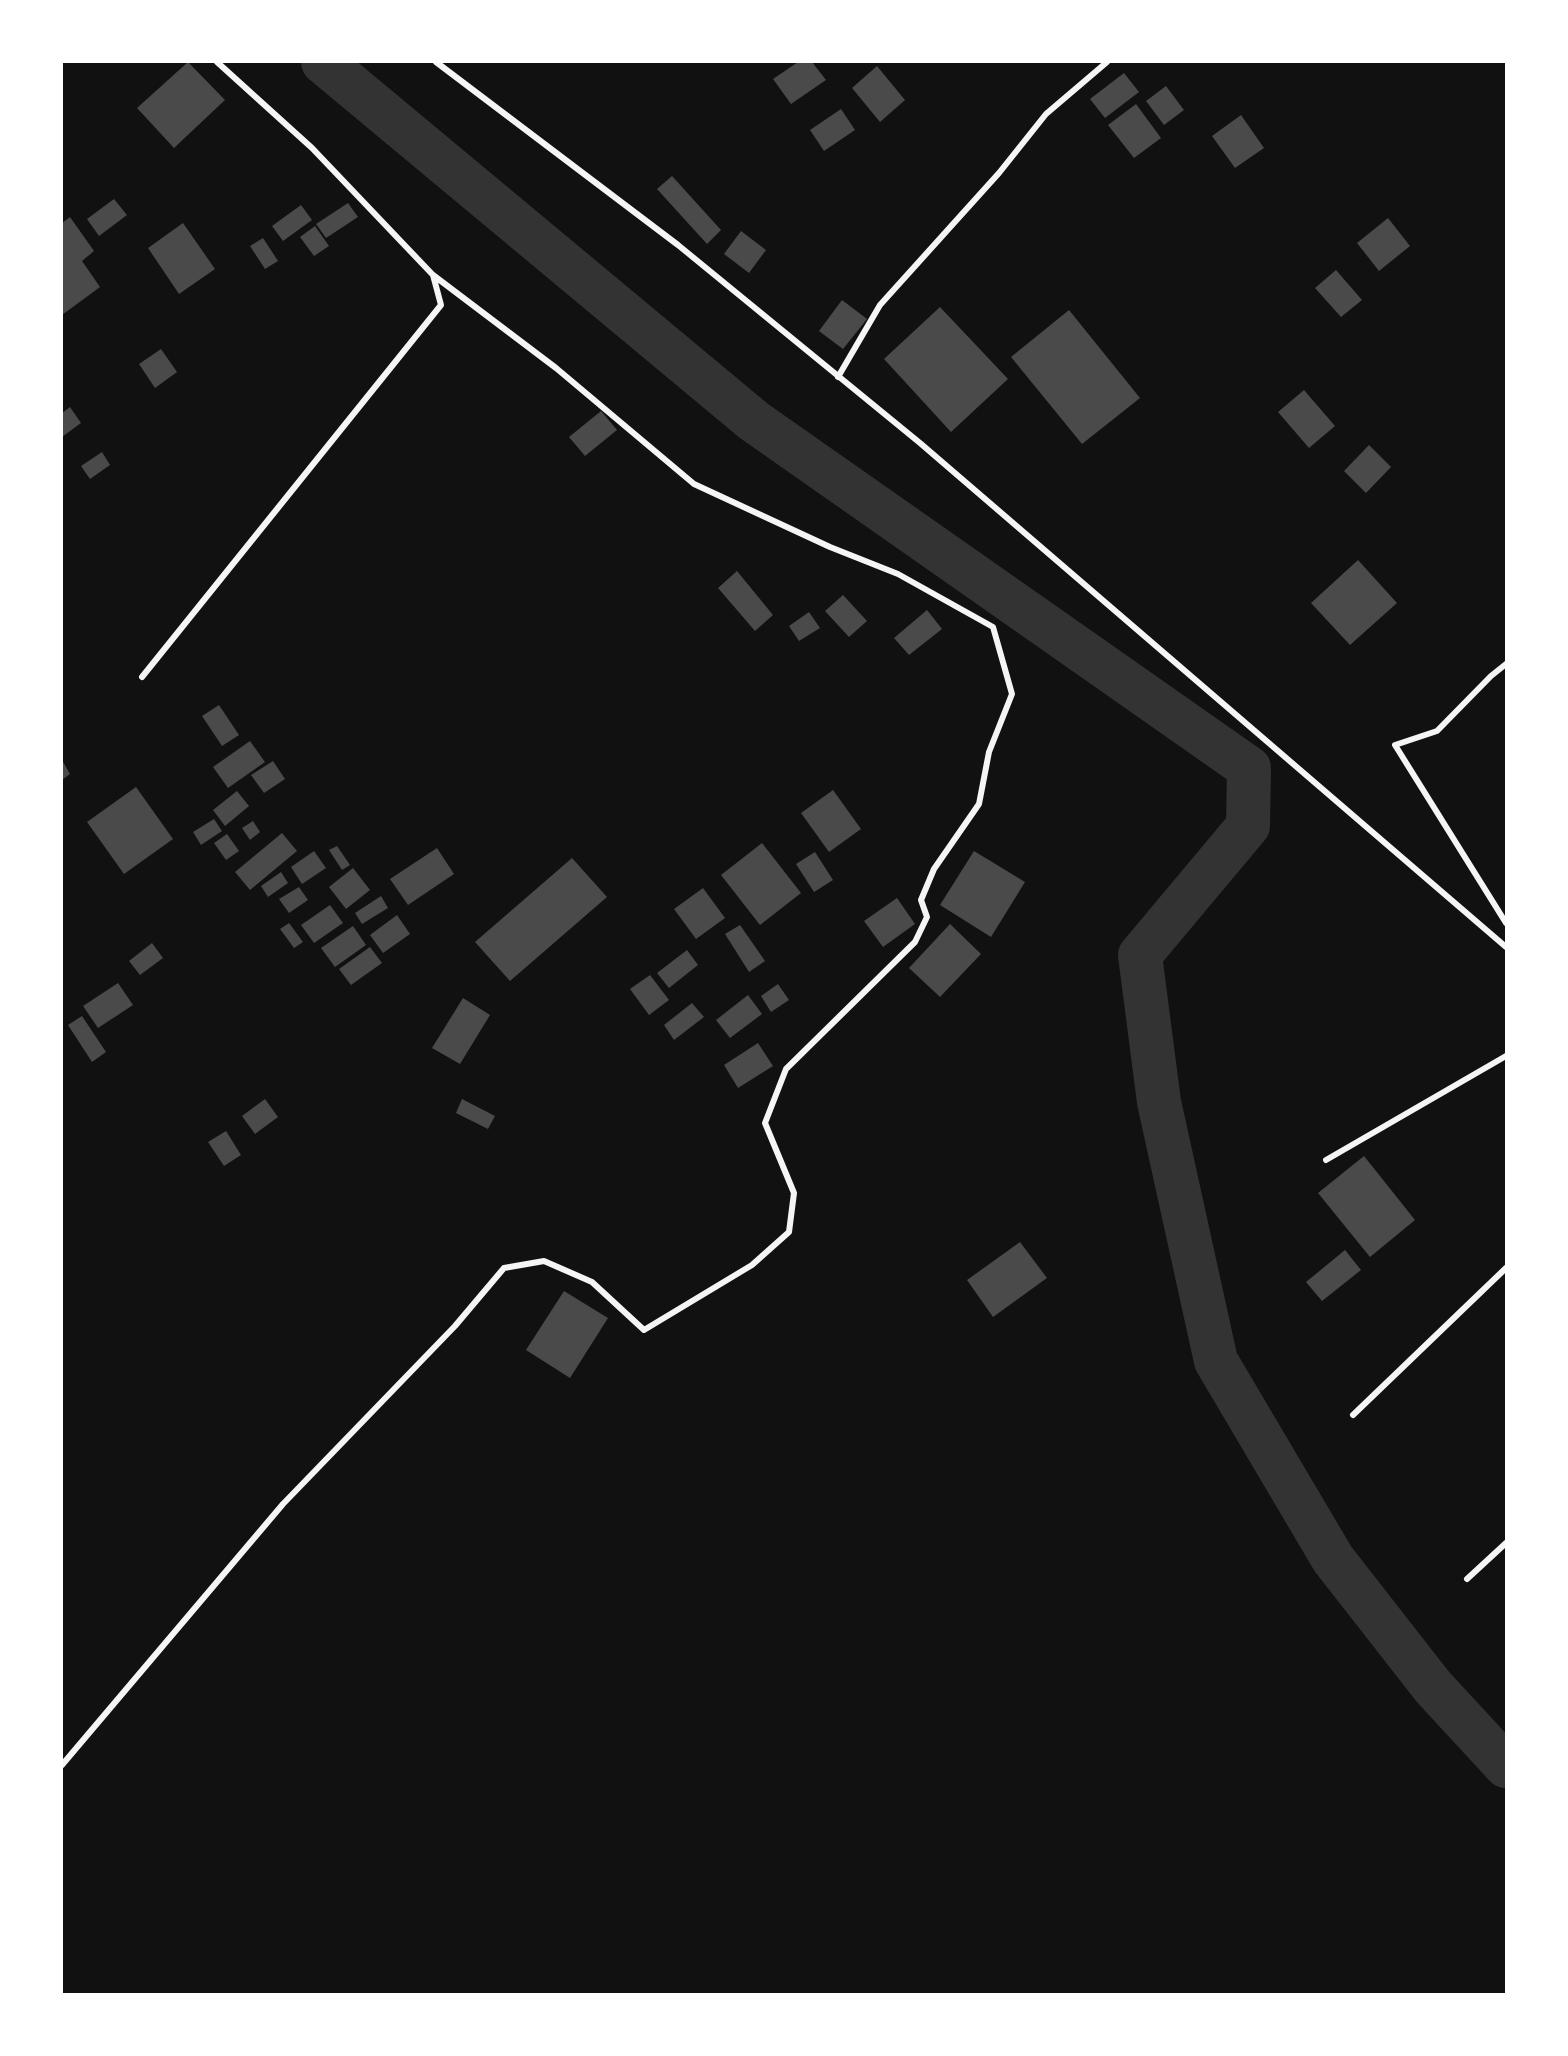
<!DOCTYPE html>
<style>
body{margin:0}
#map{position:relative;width:1568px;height:2056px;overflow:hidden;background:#111;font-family:"Sofia Sans Condensed",sans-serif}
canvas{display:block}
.frame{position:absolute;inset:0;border:63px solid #fff;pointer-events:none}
</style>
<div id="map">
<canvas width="1568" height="2056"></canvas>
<div class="frame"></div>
</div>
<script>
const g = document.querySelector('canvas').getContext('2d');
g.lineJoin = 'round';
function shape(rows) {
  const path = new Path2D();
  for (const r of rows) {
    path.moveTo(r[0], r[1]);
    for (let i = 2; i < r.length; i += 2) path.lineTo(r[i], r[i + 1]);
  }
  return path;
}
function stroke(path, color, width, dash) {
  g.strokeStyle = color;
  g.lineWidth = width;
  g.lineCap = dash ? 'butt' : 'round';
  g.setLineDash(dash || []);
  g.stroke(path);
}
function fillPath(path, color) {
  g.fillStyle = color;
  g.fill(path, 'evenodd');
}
const canal = shape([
 [323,62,754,421,1249,768,1248,826,1140,955,1159,1102,1216,1361,1333,1559,1433,1687,1506,1766]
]);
const building = shape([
 [188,62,225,100,174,148,137,108],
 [798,62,812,62,826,80,791,104,773,79],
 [877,66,905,100,880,122,852,88],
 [1124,73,1139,92,1105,118,1090,99],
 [1166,86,1184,110,1164,125,1146,101],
 [1136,104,1161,138,1134,158,1108,125],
 [841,109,855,130,824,151,810,130],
 [1241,115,1264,148,1235,168,1212,136],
 [672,176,721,230,707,244,657,189],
 [114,199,127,215,99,236,87,219],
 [348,203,358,217,326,238,316,224],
 [301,205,312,220,283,241,272,226],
 [70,217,94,251,82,261,100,287,62,315,62,223],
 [1388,218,1410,246,1379,271,1357,243],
 [183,223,215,269,179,294,148,248],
 [315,226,329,246,314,256,300,237],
 [741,231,766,250,749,273,724,254],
 [263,238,278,261,265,269,250,246],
 [1336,270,1362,300,1341,317,1315,288],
 [842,300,867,319,843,349,819,331],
 [940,307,1008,379,951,432,884,359],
 [1069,310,1140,398,1082,444,1011,357],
 [161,349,177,372,155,388,139,364],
 [1304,390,1335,426,1309,448,1278,412],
 [70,407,81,423,62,437,62,413],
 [601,411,617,430,585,456,569,437],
 [1369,445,1391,467,1366,493,1344,471],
 [102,452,110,465,90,479,81,466],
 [1358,560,1397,603,1350,645,1311,603],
 [737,571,773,615,755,631,718,588],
 [843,595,867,621,849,637,825,611],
 [927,610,942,629,909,655,894,638],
 [809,612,820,628,799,641,789,626],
 [219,705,239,735,222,746,202,716],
 [250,741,265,762,228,788,213,767],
 [62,760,70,774,62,780],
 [273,761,285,779,264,793,251,775],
 [136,787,173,839,124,874,87,822],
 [833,790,861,829,829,852,801,813],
 [237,791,249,806,225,826,213,810],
 [214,819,222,831,201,845,193,832],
 [253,821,260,832,250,840,242,828],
 [282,833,297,851,250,890,235,872],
 [227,834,239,851,226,860,214,843],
 [762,843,801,893,760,925,721,875],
 [337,846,350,865,342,870,329,850],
 [437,848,454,874,408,905,390,879],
 [314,851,326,868,302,884,291,867],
 [974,851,1025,882,991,937,940,905],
 [815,852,833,880,814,892,796,864],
 [572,858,607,897,510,981,475,942],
 [353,868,370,890,346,909,329,887],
 [281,872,288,883,268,897,261,886],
 [299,887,308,900,289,913,279,899],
 [703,888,725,918,696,939,674,909],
 [381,896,388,908,362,924,355,913],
 [897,898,915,924,883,947,864,921],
 [330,905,343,923,314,943,301,925],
 [397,915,410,934,383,953,370,935],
 [289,923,303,942,294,948,280,929],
 [950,924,981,954,940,997,909,968],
 [740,925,765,961,749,972,725,934],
 [353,926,366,945,335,967,321,948],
 [152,943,163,958,140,975,129,961],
 [370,947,382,963,351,985,339,969],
 [687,950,698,965,669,988,657,973],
 [650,975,669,1000,649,1015,630,989],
 [118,983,133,1005,98,1028,83,1006],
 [778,984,789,1000,771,1012,761,996],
 [748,995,762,1014,730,1038,716,1020],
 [463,998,490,1015,460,1064,432,1048],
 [692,1003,704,1017,674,1040,664,1025],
 [82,1016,106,1052,92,1062,68,1025],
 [758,1043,773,1066,738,1088,724,1065],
 [265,1099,278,1117,255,1134,242,1116],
 [462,1099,495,1116,488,1129,456,1113],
 [226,1131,241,1155,224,1166,208,1142],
 [1364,1156,1415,1220,1370,1257,1318,1193],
 [1020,1242,1047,1278,993,1317,967,1280],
 [1345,1250,1361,1270,1322,1301,1306,1282],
 [564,1291,608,1318,570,1378,526,1350]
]);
const minor = shape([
 [436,62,678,245,920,443,1506,947],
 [838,377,880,305,999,173,1046,114,1107,62],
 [1506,664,1491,676,1437,731,1395,745,1506,923],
 [142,677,441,305,433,275,312,148,217,62],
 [1326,1160,1506,1056],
 [1353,1415,1506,1268],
 [1467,1579,1506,1543],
 [62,1765,283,1504,455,1326,504,1268,544,1261,592,1282,644,1330,752,1265,789,1232,794,1193,765,1123,786,1069,915,942,927,917,921,900,934,869,979,804,989,752,1012,694,993,627,898,574,830,547,694,484,556,368,433,275]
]);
stroke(canal, '#333', 44);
fillPath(building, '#4a4a4a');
stroke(minor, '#f5f5f5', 6);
</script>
